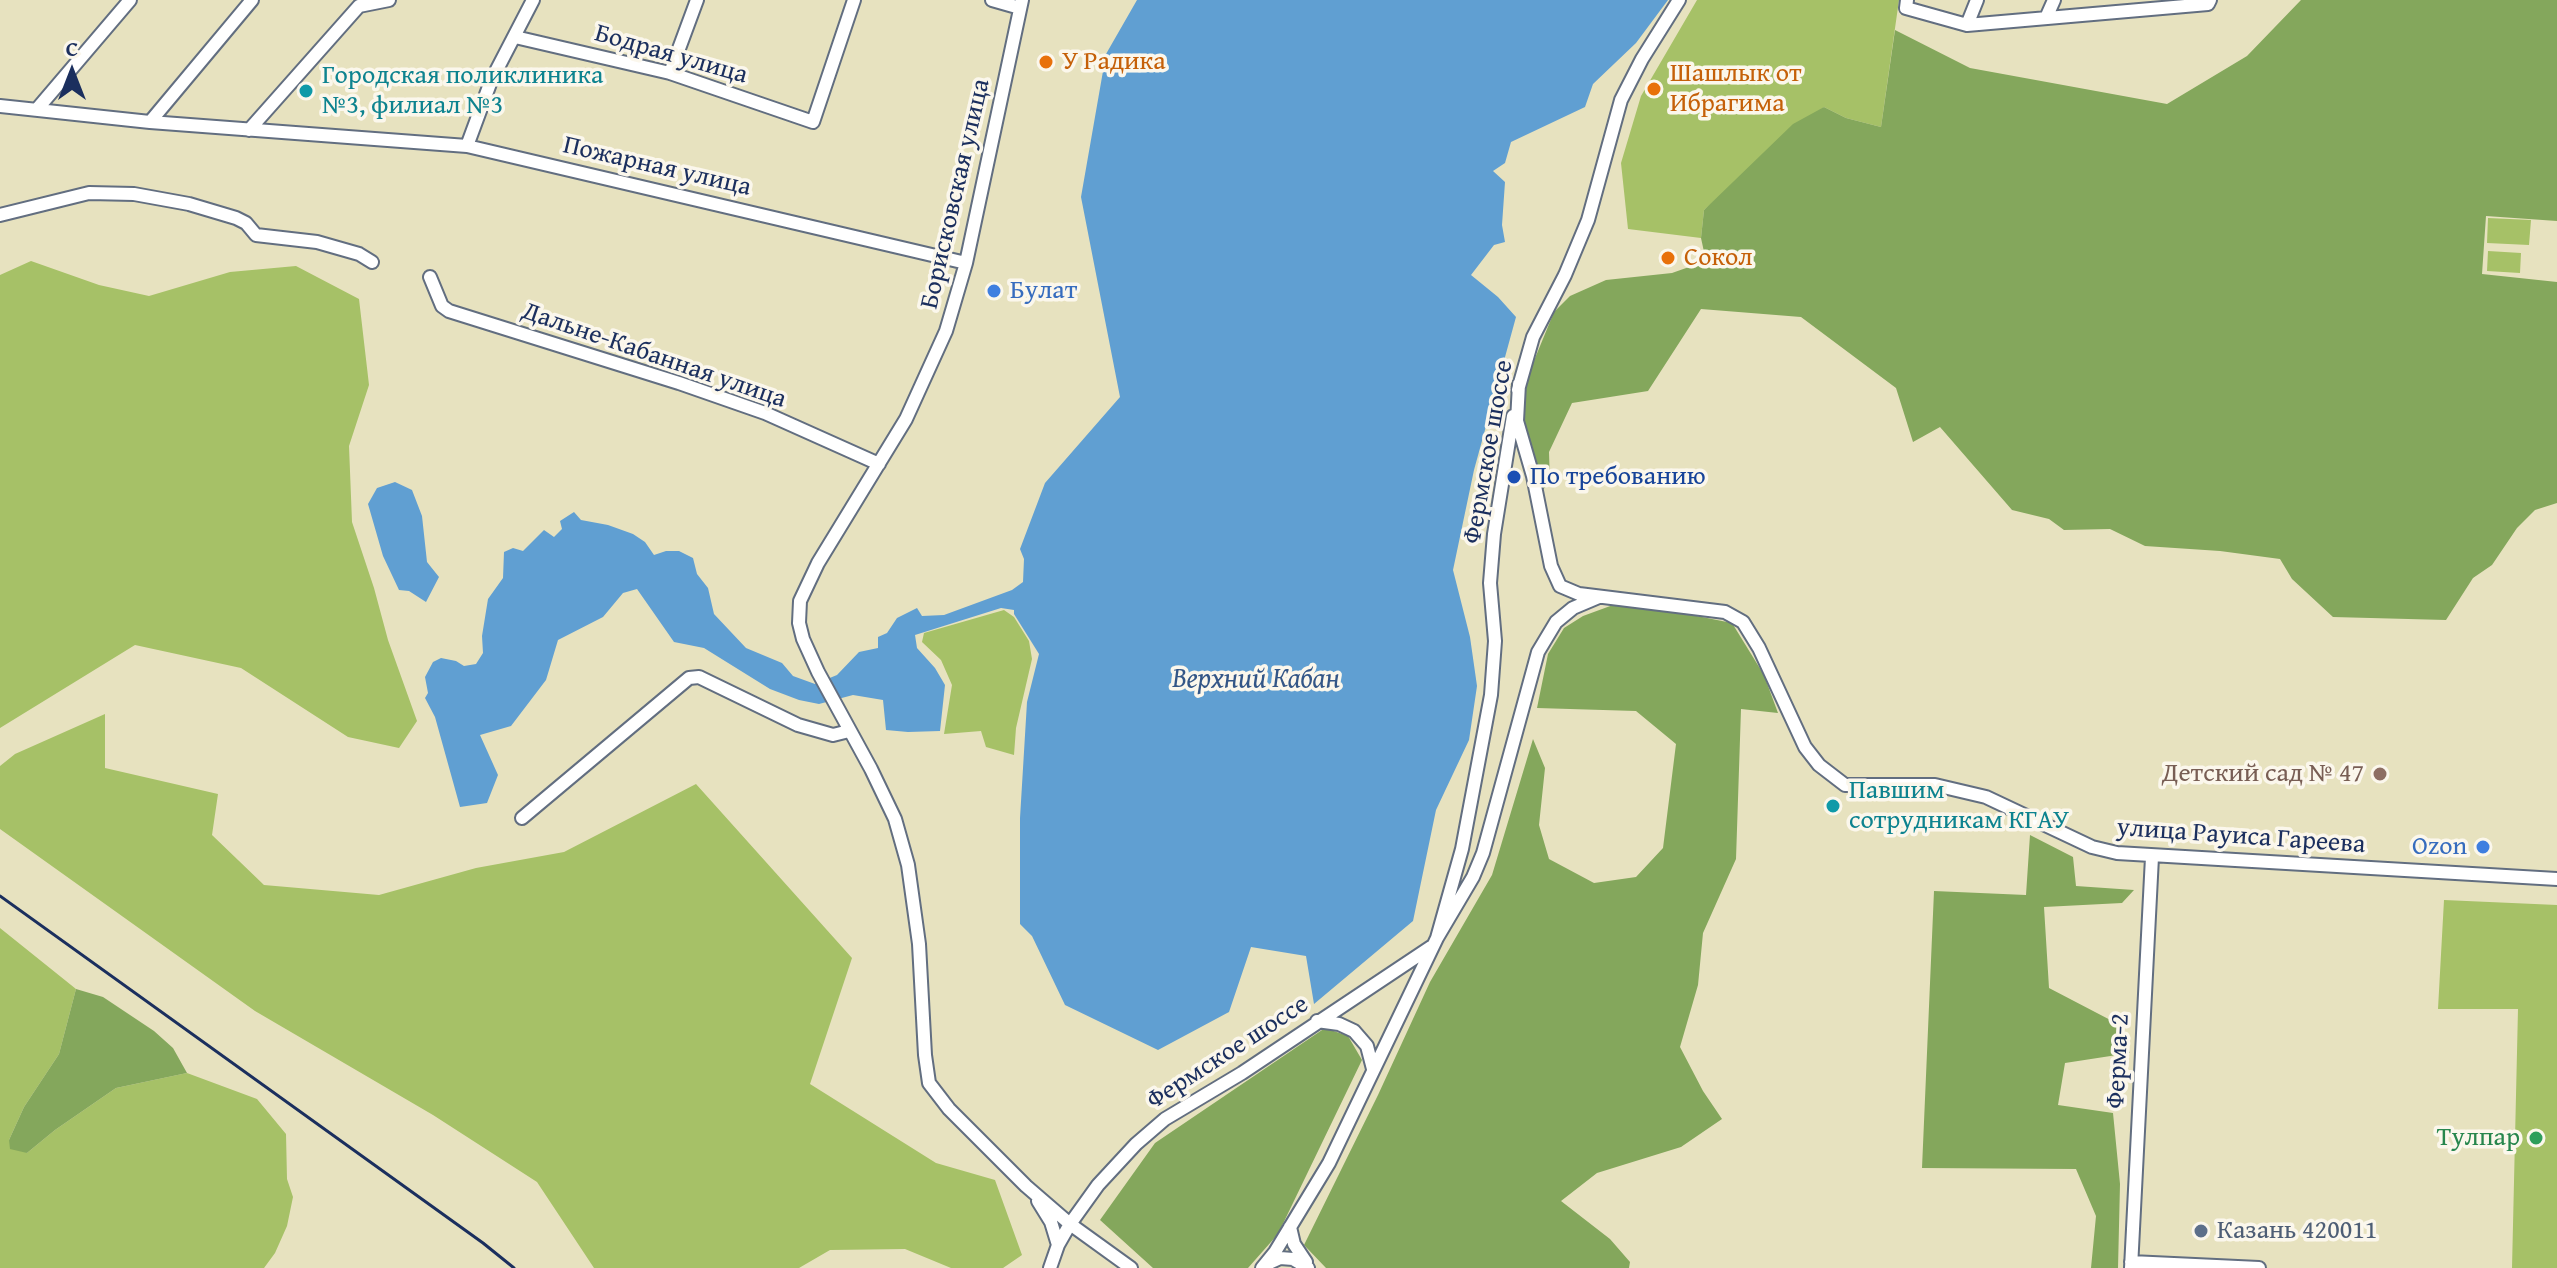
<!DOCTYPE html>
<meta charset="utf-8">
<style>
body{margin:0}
#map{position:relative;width:2557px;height:1268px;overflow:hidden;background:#e7e2bf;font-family:"Gentium Book Plus",serif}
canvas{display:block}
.north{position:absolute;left:32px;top:32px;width:80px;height:80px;-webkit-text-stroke:6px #fbf7ec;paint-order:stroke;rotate:0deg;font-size:22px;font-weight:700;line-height:32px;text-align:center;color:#1b2f5e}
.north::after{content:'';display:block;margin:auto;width:28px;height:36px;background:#1b2f5e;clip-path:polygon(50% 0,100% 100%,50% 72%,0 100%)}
</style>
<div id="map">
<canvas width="2557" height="1268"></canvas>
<div class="north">С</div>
</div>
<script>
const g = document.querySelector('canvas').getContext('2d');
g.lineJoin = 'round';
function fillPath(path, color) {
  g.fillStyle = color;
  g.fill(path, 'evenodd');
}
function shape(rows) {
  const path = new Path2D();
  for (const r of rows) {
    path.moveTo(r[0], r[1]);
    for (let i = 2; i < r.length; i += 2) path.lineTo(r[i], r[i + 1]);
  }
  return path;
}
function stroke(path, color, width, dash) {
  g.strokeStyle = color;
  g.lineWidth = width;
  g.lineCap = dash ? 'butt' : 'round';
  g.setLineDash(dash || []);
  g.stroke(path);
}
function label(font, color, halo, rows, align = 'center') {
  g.font = font + ' "Gentium Book Plus",serif';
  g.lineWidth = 7;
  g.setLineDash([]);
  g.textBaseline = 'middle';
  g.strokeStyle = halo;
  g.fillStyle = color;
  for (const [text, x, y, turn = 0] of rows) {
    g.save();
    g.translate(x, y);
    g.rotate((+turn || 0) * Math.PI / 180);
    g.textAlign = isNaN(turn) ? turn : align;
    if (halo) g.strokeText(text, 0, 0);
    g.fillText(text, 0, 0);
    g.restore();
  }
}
const green = shape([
 [1697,0,1899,0,1881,127,1846,118,1824,107,1704,210,1701,238,1628,229,1621,163,1641,96],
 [2488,218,2531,220,2529,245,2487,243],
 [2488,251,2521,253,2520,273,2487,271],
 [31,261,99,285,149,296,230,272,296,266,359,299,369,385,349,446,352,522,374,588,388,640,417,721,399,748,348,737,241,668,135,645,0,728,0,275],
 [1004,610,1014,617,1029,641,1032,659,1016,728,1014,755,986,747,981,731,944,734,952,685,941,660,922,642,924,633],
 [105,714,105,768,218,794,212,835,264,885,379,895,476,868,564,852,696,784,852,958,810,1084,936,1163,995,1180,1022,1255,1003,1268,951,1268,905,1249,830,1250,799,1268,594,1268,537,1182,433,1115,255,1011,0,829,0,766,15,754],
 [2444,900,2557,905,2557,1268,2512,1268,2518,1009,2438,1009],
 [0,928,76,989,59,1054,24,1107,9,1140,27,1153,55,1130,116,1088,187,1073,257,1099,286,1134,287,1179,293,1197,287,1226,275,1253,264,1268,0,1268]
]);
const forest = shape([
 [2301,0,2557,0,2557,221,2486,216,2482,274,2557,282,2557,503,2535,510,2517,528,2492,565,2473,578,2446,620,2333,617,2292,579,2280,559,2220,551,2145,546,2110,529,2064,530,2049,519,2012,510,1940,427,1913,442,1896,388,1801,317,1701,309,1648,391,1572,403,1549,452,1550,483,1539,493,1525,423,1524,385,1554,312,1570,296,1606,280,1672,273,1706,261,1701,238,1704,210,1793,124,1824,107,1846,118,1881,127,1895,30,1970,68,2167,104,2247,56],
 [1613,605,1662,609,1732,623,1764,675,1778,713,1741,709,1736,859,1703,933,1698,985,1680,1047,1703,1091,1722,1119,1681,1147,1597,1173,1561,1201,1610,1239,1630,1262,1629,1268,1326,1268,1304,1245,1378,1095,1430,982,1492,875,1533,739,1545,768,1539,825,1549,859,1594,883,1636,877,1663,848,1676,744,1636,711,1537,708,1548,654,1564,628,1583,616],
 [2030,835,2073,857,2076,886,2134,890,2122,903,2044,907,2049,988,2118,1024,2130,1053,2065,1063,2058,1105,2113,1113,2120,1184,2118,1268,2091,1268,2096,1216,2076,1169,1922,1168,1934,891,2026,895],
 [76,989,103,997,154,1031,173,1048,187,1073,116,1088,55,1130,27,1153,10,1149,9,1140,24,1107,59,1054],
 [1325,1028,1348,1036,1362,1060,1278,1234,1248,1268,1153,1268,1100,1220,1155,1143]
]);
const water = shape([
 [1137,0,1668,0,1636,43,1593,84,1585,107,1511,142,1505,163,1493,171,1505,182,1502,225,1505,242,1494,245,1471,275,1498,297,1516,317,1474,470,1453,570,1470,637,1477,686,1469,740,1436,810,1413,921,1314,1004,1306,956,1251,947,1229,1012,1158,1050,1065,1005,1032,936,1020,924,1020,818,1027,702,1039,654,1014,614,1014,610,1001,608,915,635,917,648,935,668,945,685,940,731,908,732,886,730,883,700,853,695,819,704,799,700,770,689,704,648,674,642,637,589,623,593,603,617,558,640,546,680,511,726,480,735,498,775,487,803,460,807,435,717,425,698,428,693,425,677,433,662,441,658,456,661,464,666,476,664,483,653,482,636,488,599,503,578,504,552,513,548,523,551,544,530,554,537,562,529,560,521,574,512,581,520,608,525,633,534,645,542,654,555,666,551,679,551,693,558,697,574,708,588,714,614,746,648,782,663,793,676,815,684,837,675,859,652,878,648,878,637,887,633,897,618,917,608,922,616,944,615,1012,590,1023,582,1024,559,1020,549,1045,483,1120,397,1081,197,1106,54],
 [395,482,412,490,422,516,427,562,439,577,426,602,409,591,399,590,383,556,368,504,377,488]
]);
const minor = shape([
 [992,0,1020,8],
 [1022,0,966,263,946,331,906,419,818,563,800,601,799,623,803,639,818,672,871,769,895,819,908,865,919,944,925,1055,929,1083,949,1109,1026,1186,1070,1224,1131,1268],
 [1907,0,1906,8,1967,25,2208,4,2210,0],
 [2046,18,2054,0],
 [1967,25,1977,0],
 [515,37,670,73,813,122,854,0],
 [670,73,697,0],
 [0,106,150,122,467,146,966,263],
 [38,108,130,0],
 [150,122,252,0],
 [249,130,359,6,389,0],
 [467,146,491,81,533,0],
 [0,215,89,193,134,194,189,204,236,218,246,223,256,235,317,242,359,254,372,262],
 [430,277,442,306,449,311,679,383,765,413,879,464],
 [1519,384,1517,421,1533,476,1551,566,1560,586,1579,594,1725,612,1743,622,1759,648,1805,747,1819,765,1845,785,1935,785,1986,797,2092,847,2117,853,2557,879],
 [1518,390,1533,337,1565,275,1588,220,1621,100,1642,59,1679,0],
 [522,818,689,678,699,677,798,725,833,735,849,731],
 [1437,938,1462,849,1491,695,1495,641,1490,583,1494,534,1513,416],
 [1317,1021,1339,1024,1354,1031,1367,1046,1373,1069],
 [1038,1201,1051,1222,1058,1245],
 [1290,1227,1294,1244,1306,1262],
 [2131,1262,2259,1268],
 [1267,1264,1280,1258,1293,1259,1308,1268],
 [1050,1268,1058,1245,1070,1224,1098,1185,1136,1144,1165,1119,1242,1073,1431,947],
 [1262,1268,1275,1252,1329,1163,1437,938,1473,877,1483,853,1538,652,1556,622,1573,608,1599,597],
 [2131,1268,2152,857]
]);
const rail = shape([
 [0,896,483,1243,514,1268]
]);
const markers = [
 [1046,62,8,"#e8710a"],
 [1654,89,8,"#e8710a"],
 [306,91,8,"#0f9aa8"],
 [1668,258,8,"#e8710a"],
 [994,291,8,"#3f7fe0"],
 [1514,477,8,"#1a4fb4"],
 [2380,774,8,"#8d6e63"],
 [1833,806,8,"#0f9aa8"],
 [2483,847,8,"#3f7fe0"],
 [2536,1138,8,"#2e9e5b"],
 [2201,1231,8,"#5c6f8a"]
];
const streetNames = [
 ["Бодрая улица",671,55,16],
 ["Пожарная улица",657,167,13],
 ["Борисковская улица",956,194,-77],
 ["Дальне-Кабанная улица",654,356,19],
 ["Фермское шоссе",1489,452,-80],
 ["улица Рауиса Гареева",2241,837,4],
 ["Фермское шоссе",1228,1053,-33],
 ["Ферма-2",2119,1061,-87]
];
const foodNames = [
 ["У Радика",1062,62],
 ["Шашлык от",1670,74],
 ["Ибрагима",1670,104],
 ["Сокол",1684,258]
];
const cultureNames = [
 ["Городская поликлиника",322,76],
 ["№3, филиал №3",322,106],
 ["Павшим",1849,791],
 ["сотрудникам КГАУ",1849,821]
];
const shopNames = [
 ["Булат",1010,291],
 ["Ozon",2467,847,"right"]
];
const transitNames = [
 ["По требованию",1530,477]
];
const educationNames = [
 ["Детский сад № 47",2364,774]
];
const leisureNames = [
 ["Тулпар",2520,1138]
];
const serviceNames = [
 ["Казань 420011",2217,1231]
];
const waterNames = [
 ["Верхний Кабан",1256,680]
];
fillPath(green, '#a6c167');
fillPath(forest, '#84a75c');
fillPath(water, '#609fd2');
stroke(minor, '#626e80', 16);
stroke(minor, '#fff', 12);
stroke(rail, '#1b2f5e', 3);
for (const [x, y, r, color] of markers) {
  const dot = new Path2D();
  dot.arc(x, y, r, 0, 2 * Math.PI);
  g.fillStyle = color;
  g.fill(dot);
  stroke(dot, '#fbf7ec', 3);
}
label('26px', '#1b2f5e', '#fbf7ec', streetNames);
label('26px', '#c56008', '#fbf7ec', foodNames, 'left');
label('26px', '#0d838f', '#fbf7ec', cultureNames, 'left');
label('26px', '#366cbe', '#fbf7ec', shopNames, 'left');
label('26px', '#164399', '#fbf7ec', transitNames, 'left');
label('26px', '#785e54', '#fbf7ec', educationNames, 'right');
label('26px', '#27864d', '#fbf7ec', leisureNames, 'right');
label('26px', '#4e5e75', '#fbf7ec', serviceNames, 'left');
label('italic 28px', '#335687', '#fbf7ec', waterNames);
</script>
